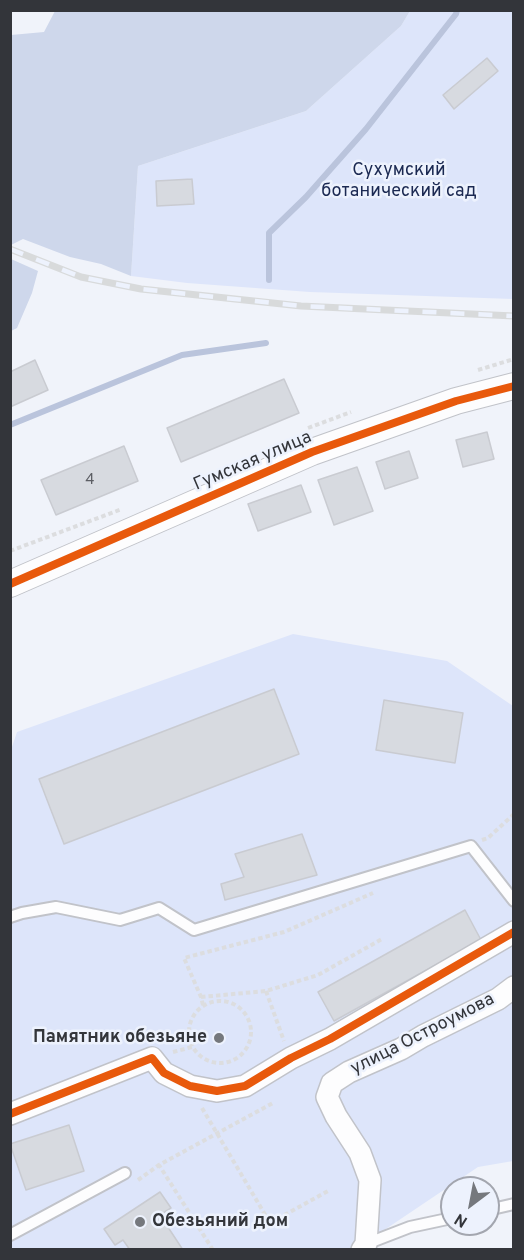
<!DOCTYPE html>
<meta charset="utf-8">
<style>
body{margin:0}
#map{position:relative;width:524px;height:1260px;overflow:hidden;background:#f0f3fa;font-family:Overpass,sans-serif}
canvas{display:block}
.frame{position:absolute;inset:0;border:12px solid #33353a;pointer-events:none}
.north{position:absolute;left:440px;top:1176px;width:60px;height:60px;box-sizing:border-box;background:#edf2fd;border:2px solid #a3a6af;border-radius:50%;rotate:212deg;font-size:16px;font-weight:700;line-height:24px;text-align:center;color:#33353a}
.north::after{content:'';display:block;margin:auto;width:21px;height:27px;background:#75787d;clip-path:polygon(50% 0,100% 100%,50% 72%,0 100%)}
</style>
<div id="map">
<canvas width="524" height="1260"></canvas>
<div class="frame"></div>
<div class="north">N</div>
</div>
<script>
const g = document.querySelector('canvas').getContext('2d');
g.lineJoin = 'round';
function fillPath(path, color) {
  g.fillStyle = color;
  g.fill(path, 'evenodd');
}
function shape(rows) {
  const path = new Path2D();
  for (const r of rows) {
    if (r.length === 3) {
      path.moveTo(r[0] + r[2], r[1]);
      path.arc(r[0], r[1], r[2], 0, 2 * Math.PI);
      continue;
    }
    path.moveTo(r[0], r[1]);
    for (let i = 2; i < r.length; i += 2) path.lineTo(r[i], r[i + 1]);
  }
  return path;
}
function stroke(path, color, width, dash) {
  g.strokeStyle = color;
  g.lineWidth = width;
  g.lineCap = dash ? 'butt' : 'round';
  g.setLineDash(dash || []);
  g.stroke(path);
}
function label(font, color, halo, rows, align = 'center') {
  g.font = font + ' Overpass,sans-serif';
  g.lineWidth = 5;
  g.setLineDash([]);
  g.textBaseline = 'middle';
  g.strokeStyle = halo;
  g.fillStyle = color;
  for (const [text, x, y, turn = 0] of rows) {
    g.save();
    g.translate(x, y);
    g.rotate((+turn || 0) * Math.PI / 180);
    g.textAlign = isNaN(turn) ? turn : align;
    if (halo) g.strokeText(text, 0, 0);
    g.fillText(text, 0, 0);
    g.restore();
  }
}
const green = shape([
 [410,11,513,11,513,299,310,292,187,283,131,276,138,166,306,111,401,26],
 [293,634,447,661,513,706,513,1161,478,1167,356,1249,11,1250,10,753,17,732]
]);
const forest = shape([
 [229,11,231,12,234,10,410,11,401,26,306,111,138,166,131,276,101,264,70,257,23,239,11,245,11,35,44,32,55,11],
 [11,259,38,271,32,293,17,328,11,331]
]);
const stream = shape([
 [269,280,269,233,306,197,366,129,456,14,457,10],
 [10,425,182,355,266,343]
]);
const building = shape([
 [487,58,498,71,454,109,443,95,487,58],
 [192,179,194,204,157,206,156,181,192,179],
 [35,360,48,390,10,407,10,372,35,360],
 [284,379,299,413,181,462,167,428,284,379],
 [487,432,494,459,463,467,456,440,487,432],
 [124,446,138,481,56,515,41,480,124,446],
 [409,451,418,478,385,489,376,462,409,451],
 [357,467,373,511,334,525,318,480,357,467],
 [301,485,311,512,258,531,248,504,301,485],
 [274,689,299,754,64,844,39,779,274,689],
 [384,700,463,713,455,763,376,750,384,700],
 [302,834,317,875,225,900,221,884,244,877,235,854,302,834],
 [465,910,481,940,334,1021,318,992,465,910],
 [69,1125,84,1171,26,1190,10,1144,69,1125],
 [160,1192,171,1208,160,1215,183,1250,130,1250,123,1240,115,1245,104,1229,160,1192]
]);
const path = shape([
 [478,370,514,359],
 [308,428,351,412],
 [10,551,122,509],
 [482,840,488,838,514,814],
 [266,991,284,1041],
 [201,997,266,991,318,975,382,939],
 [220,1032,31],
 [203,1005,201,997,184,958,284,932,373,893],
 [173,1052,192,1047],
 [202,1108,270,1223,328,1191],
 [138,1180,159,1165],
 [213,1250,159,1165,273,1103]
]);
const service = shape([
 [10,917,22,913,56,907,120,920,159,908,194,930,471,846,514,901],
 [488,1210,514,1204],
 [10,1235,125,1173],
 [366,1244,410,1227,452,1218]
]);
const minor = shape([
 [10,1114,152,1058,164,1073,190,1086,217,1091,245,1086,291,1058,330,1039,514,932],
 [362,1250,366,1244,370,1180,360,1153,336,1116,327,1097,332,1083,349,1072,401,1049,423,1036,498,999,514,987]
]);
const tertiary = shape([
 [10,584,312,452,456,401,514,386]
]);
const rail = shape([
 [10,249,81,277,141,289,301,306,514,316]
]);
const cycleway = shape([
 [10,584,312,452,456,401,514,386],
 [10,1114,152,1058,164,1073,190,1086,217,1091,245,1086,291,1058,330,1039,514,932]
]);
const markers = [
 [219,1038,6,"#75787d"],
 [140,1222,6,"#75787d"]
];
const numberNames = [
 ["4",90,481]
];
const parkNames = [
 ["Сухумский",399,171],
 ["ботанический сад",399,192]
];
const streetNames = [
 ["Гумская улица",253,462,-23],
 ["улица Остроумова",423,1035,-27]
];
const poiNames = [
 ["Памятник обезьяне",207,1038],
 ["Обезьяний дом",152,1222,"left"]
];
fillPath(green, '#dde5fa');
fillPath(forest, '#ced7eb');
stroke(stream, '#bac4dc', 6);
fillPath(building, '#d7dae0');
stroke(building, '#c9cbd1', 1.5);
stroke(service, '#c1c3c9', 14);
stroke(minor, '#c1c3c9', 24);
stroke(tertiary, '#c1c3c9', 28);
stroke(path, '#dcdddf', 4, [4.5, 3]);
stroke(service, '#fdfdfe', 10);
stroke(minor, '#fdfdfe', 21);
stroke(tertiary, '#fdfdfe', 26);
stroke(rail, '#d8dadb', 7);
stroke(rail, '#edf2fd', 4.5, [14]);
stroke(cycleway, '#e8590c', 8);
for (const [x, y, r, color] of markers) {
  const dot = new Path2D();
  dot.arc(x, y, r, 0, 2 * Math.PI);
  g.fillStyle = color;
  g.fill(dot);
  stroke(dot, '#edf2fd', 2);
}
label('15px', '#5c5e64', null, numberNames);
label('18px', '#1b2952', '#edf2fd', parkNames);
label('18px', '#33353a', '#edf2fd', streetNames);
label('bold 18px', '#33353a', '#edf2fd', poiNames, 'right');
</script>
